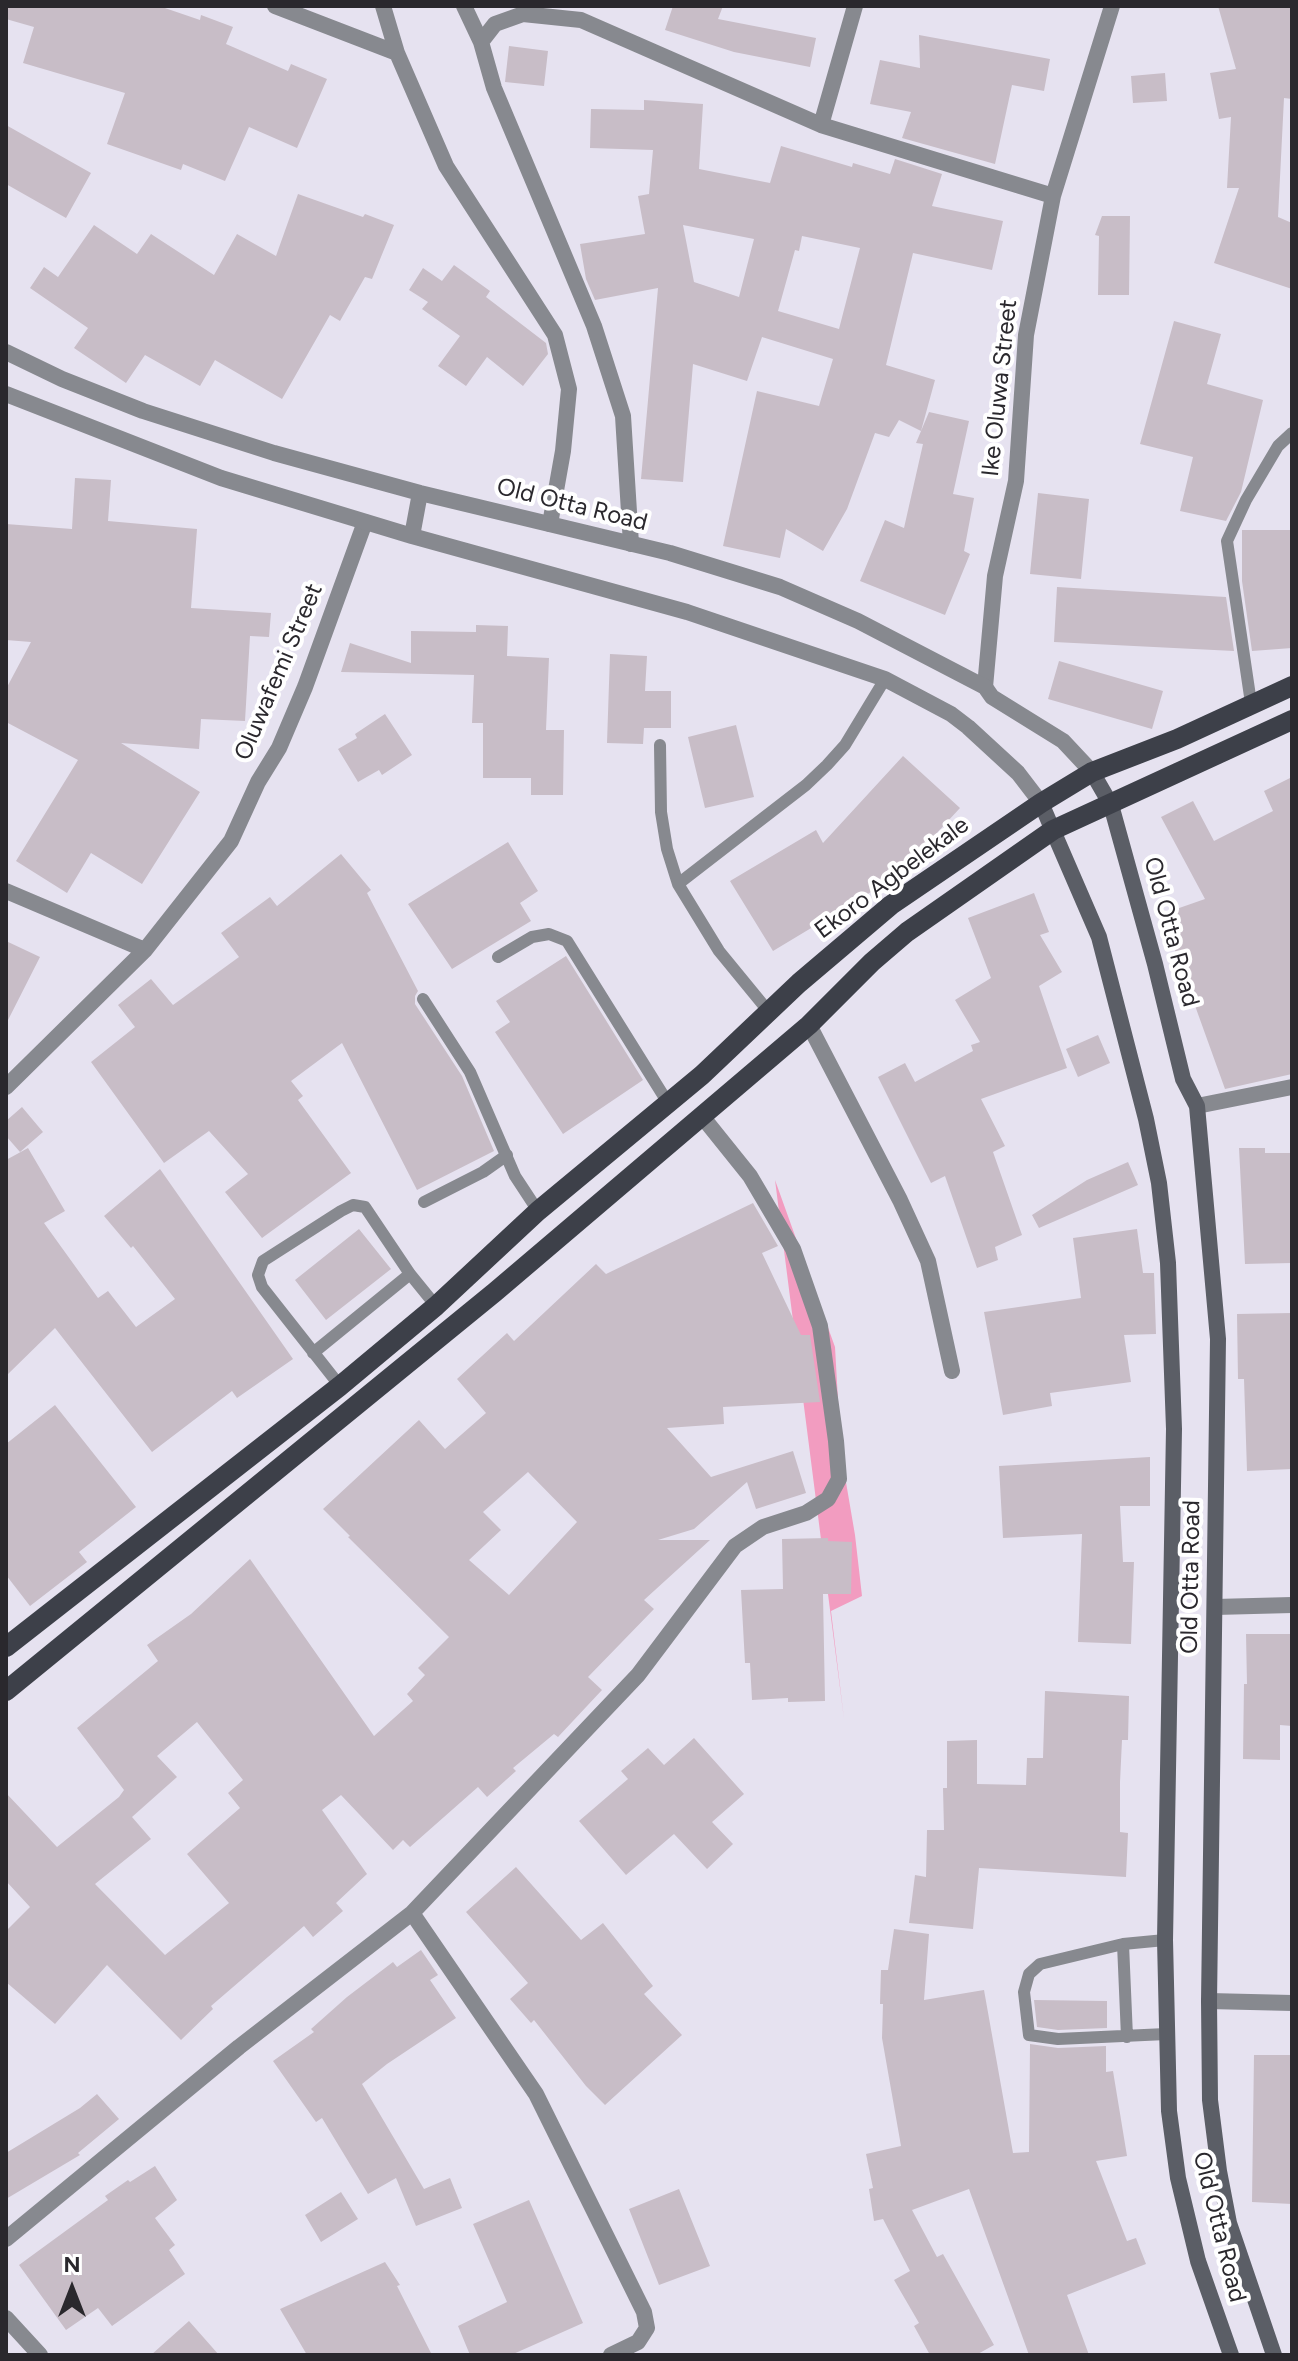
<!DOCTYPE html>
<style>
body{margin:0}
#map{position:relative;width:1298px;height:2361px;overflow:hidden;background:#e6e2f0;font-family:Figtree,sans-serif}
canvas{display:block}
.frame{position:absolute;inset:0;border:8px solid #2a282d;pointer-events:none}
.north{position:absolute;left:32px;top:2249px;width:80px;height:80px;-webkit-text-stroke:6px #fff;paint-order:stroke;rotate:0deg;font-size:22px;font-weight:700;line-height:32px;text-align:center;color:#2a282d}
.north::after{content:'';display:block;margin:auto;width:28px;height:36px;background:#2a282d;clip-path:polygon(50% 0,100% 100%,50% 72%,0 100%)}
</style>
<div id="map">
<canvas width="1298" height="2361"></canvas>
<div class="frame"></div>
<div class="north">N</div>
</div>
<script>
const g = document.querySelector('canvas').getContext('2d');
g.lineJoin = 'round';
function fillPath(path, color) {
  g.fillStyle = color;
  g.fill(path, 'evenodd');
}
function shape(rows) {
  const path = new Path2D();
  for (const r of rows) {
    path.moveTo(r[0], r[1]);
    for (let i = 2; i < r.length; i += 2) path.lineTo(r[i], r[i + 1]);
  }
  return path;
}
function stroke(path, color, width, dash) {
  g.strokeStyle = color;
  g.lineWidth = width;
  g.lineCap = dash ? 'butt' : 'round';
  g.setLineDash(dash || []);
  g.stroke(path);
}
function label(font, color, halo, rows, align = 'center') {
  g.font = font + ' Figtree,sans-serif';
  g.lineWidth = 8;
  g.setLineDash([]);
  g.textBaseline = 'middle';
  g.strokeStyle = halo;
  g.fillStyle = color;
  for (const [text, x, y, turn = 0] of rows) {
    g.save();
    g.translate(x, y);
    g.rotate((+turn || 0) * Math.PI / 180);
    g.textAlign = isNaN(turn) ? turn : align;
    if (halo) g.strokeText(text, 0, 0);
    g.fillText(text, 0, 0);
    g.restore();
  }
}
const green = shape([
 [775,1180,835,1347,841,1453,855,1535,862,1596,831,1611,844,1719]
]);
const building = shape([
 [6,6,159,6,200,20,201,15,233,27,226,44,288,71,291,64,327,79,297,148,249,127,225,181,183,164,181,170,107,144,125,93,23,63,34,27,6,19],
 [673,6,723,6,718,19,816,38,810,67,734,52,665,30],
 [1218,6,1292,6,1292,99,1284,98,1278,217,1292,223,1292,289,1214,263,1239,188,1227,188,1231,117,1219,119,1210,73,1236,69],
 [919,35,1050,59,1044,91,1012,85,995,164,902,138,911,112,870,104,880,60,920,68],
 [509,46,548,51,544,86,505,82],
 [1165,73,1167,101,1133,103,1131,76],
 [644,100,703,104,699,169,770,183,781,146,852,167,853,163,890,174,895,159,942,174,932,206,1003,221,992,270,913,253,886,365,935,380,921,431,899,420,889,437,875,433,847,509,823,551,786,529,780,558,723,546,757,391,819,406,833,359,762,337,747,381,693,364,683,482,641,479,658,288,595,300,586,279,580,244,645,234,638,196,649,194,653,150,590,148,591,109,644,110],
 [683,225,754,239,739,297,694,282],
 [802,236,860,248,839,329,778,311,795,250,799,251],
 [6,125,91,173,66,218,6,184],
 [298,194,363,217,365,214,394,225,372,279,365,277,340,321,330,315,282,399,215,360,200,386,145,355,126,383,74,348,88,328,30,288,44,267,58,277,94,225,137,254,151,234,214,275,237,234,276,256],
 [1102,216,1130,216,1129,295,1098,295,1099,236,1095,235],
 [454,265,490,291,486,297,546,343,548,354,523,386,487,357,466,386,438,366,460,336,422,309,428,302,409,290,423,268,442,281],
 [1174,321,1221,334,1207,384,1263,400,1241,492,1226,521,1180,511,1193,457,1140,444],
 [929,412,969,421,953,494,974,498,964,551,970,554,945,615,860,581,885,520,904,528,923,444,916,443],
 [75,478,111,480,108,521,197,529,191,608,271,613,269,637,250,636,245,721,201,719,199,749,121,743,200,792,142,884,91,853,67,893,16,861,78,760,6,722,6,689,31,642,6,640,6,524,72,529],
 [1038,493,1089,499,1081,579,1030,574],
 [1242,530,1292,530,1292,648,1252,651,1242,581],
 [1057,587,1226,597,1234,651,1054,642],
 [476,625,508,626,507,656,549,658,546,730,564,730,563,795,531,795,531,778,483,778,483,723,472,723,474,675,341,672,350,643,411,663,411,631,476,632],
 [610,654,647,656,645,691,671,691,671,728,644,728,643,744,607,743],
 [1059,661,1163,691,1152,729,1048,699],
 [385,714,412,755,382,775,379,770,358,782,338,749,357,738,355,734],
 [736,725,754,797,705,808,688,737],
 [903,756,960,808,881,893,876,889,773,951,730,881,816,830,823,843],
 [1292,777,1292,1074,1225,1089,1162,914,1205,899,1161,817,1193,801,1214,841,1273,811,1264,791],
 [508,842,538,891,520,903,531,921,452,969,408,904],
 [341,854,371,890,367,893,418,991,415,996,415,1004,462,1076,494,1151,417,1190,342,1043,291,1081,303,1096,298,1100,351,1173,262,1238,225,1192,248,1174,209,1131,164,1163,91,1062,135,1027,118,1005,151,979,173,1005,239,957,221,933,270,897,277,906],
 [1034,893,1049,932,1040,935,1062,972,1039,986,1067,1068,981,1099,1005,1146,993,1152,1022,1235,995,1247,998,1260,977,1268,945,1176,931,1183,878,1077,905,1063,915,1082,973,1051,971,1045,980,1042,955,1000,991,978,968,918],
 [6,941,40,957,6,1024],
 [566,956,643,1080,563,1134,495,1032,510,1022,496,1001],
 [1098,1035,1110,1063,1078,1077,1066,1049],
 [22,1107,43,1132,20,1152,6,1136,6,1121],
 [28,1148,65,1211,44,1223,98,1298,108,1291,136,1327,175,1299,133,1246,131,1248,104,1216,160,1169,293,1359,237,1398,232,1391,152,1452,55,1328,6,1376,6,1160],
 [1239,1148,1265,1148,1265,1153,1292,1153,1292,1263,1245,1264],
 [1128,1162,1138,1185,1039,1228,1032,1215,1087,1180],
 [753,1203,778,1246,762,1253,801,1335,810,1335,820,1402,723,1407,724,1424,667,1428,711,1477,793,1451,806,1493,756,1509,747,1482,694,1529,658,1540,710,1540,644,1600,654,1609,588,1677,602,1690,558,1737,554,1734,513,1768,516,1771,487,1797,478,1787,410,1847,403,1840,393,1850,341,1795,322,1810,367,1874,336,1903,343,1911,313,1937,304,1926,211,2006,213,2009,181,2040,107,1965,55,2024,6,1982,6,1931,30,1907,6,1881,6,1793,57,1847,119,1797,124,1790,77,1728,158,1661,147,1645,191,1614,250,1559,374,1736,413,1701,407,1694,425,1675,418,1668,449,1637,348,1537,350,1536,323,1509,419,1420,445,1449,486,1413,457,1379,507,1333,514,1341,596,1264,606,1274],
 [528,1472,577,1522,509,1595,469,1560,501,1530,483,1512],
 [197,1722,243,1780,228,1793,240,1808,187,1854,229,1903,165,1955,95,1884,151,1839,132,1817,177,1777,157,1756],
 [359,1229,391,1269,326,1320,295,1280],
 [1137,1229,1143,1273,1154,1273,1156,1334,1124,1335,1131,1382,1050,1393,1052,1406,1003,1415,984,1312,1081,1298,1073,1238],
 [1292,1313,1292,1469,1247,1471,1244,1379,1238,1379,1237,1314],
 [55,1405,136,1507,79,1552,87,1562,30,1606,6,1575,6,1444],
 [1150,1457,1150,1506,1120,1506,1123,1562,1134,1562,1131,1644,1078,1642,1082,1534,1003,1538,999,1466],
 [828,1538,828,1541,852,1542,851,1594,823,1594,825,1701,788,1702,788,1698,752,1700,750,1663,745,1663,741,1590,783,1589,782,1539],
 [1246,1634,1292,1634,1292,1726,1280,1725,1280,1760,1243,1759,1244,1684,1247,1684],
 [1045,1691,1129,1696,1128,1740,1122,1740,1120,1782,1120,1832,1128,1833,1126,1877,979,1868,973,1929,909,1923,915,1875,926,1877,927,1830,944,1830,943,1788,947,1788,947,1741,977,1740,977,1784,1026,1785,1027,1758,1043,1758],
 [694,1738,744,1794,712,1822,733,1844,707,1869,674,1834,626,1875,579,1821,628,1779,621,1771,648,1748,664,1765],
 [516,1867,581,1940,603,1923,653,1986,644,1994,682,2035,605,2105,586,2086,534,2020,531,2023,510,1999,528,1983,466,1912],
 [894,1929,929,1934,924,2000,984,1990,1013,2153,1029,2152,1030,2044,1058,2048,1106,2046,1106,2072,1113,2071,1127,2156,1096,2161,1127,2241,1136,2238,1146,2264,1067,2295,1089,2355,1029,2355,969,2189,912,2210,937,2257,943,2254,994,2345,976,2355,930,2355,914,2326,919,2323,894,2280,910,2271,883,2219,874,2221,869,2189,873,2188,866,2154,901,2146,882,2038,883,2004,880,2004,881,1970,888,1970],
 [421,1950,438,1975,430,1980,456,2018,387,2064,362,2084,424,2189,450,2178,462,2208,416,2226,396,2178,368,2194,322,2118,316,2122,273,2061,314,2032,311,2029,347,1997,393,1962,397,1967],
 [1034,2000,1107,2001,1107,2028,1058,2030,1037,2027],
 [1254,2055,1292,2055,1292,2204,1252,2202],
 [97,2094,119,2119,78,2153,80,2155,6,2199,6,2153,80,2108],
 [155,2166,177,2200,155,2218,175,2245,169,2250,185,2274,112,2326,98,2308,66,2330,19,2265,108,2200,105,2196,128,2180,130,2182],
 [679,2189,710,2266,659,2285,629,2209],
 [341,2192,358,2219,321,2242,305,2215],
 [529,2200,583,2323,511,2355,470,2355,458,2326,507,2302,473,2224],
 [385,2262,400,2285,397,2286,432,2355,307,2355,280,2309],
 [189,2321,219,2355,151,2355]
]);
const service = shape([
 [1251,703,1227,541,1246,500,1278,446,1292,433],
 [660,745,661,812,667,849,678,884,719,951,769,1012],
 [678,884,806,785,827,765,845,745,885,679],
 [498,957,532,937,549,934,567,941,668,1103],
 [423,999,470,1072,515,1176,538,1211],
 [424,1202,483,1172,507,1155],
 [313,1353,410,1274],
 [340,1386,262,1287,258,1275,263,1261,341,1211,353,1205,365,1207,410,1274,436,1306],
 [1165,1940,1123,1944,1040,1964,1029,1974,1024,1992,1029,2035,1058,2039,1166,2034],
 [1123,1944,1127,2037]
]);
const minor = shape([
 [275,6,397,53],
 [383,6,397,53,446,166,555,335,569,389,563,451,550,524],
 [464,6,481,42,495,24,523,14,581,20,821,125,1053,196],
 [481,42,494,88,594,326,623,416,631,544],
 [821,125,855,6],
 [985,687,995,576,1016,481,1026,335,1053,196,1112,6],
 [6,891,145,950],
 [809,1025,900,1200,928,1261,952,1371],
 [6,1087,145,950,231,841,258,782,279,748,305,687,365,522],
 [1197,1106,1292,1087],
 [1215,1607,1292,1605],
 [412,1913,536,2094,644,2312,647,2328,638,2342,611,2355],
 [1209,2001,1292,2003],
 [6,2239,239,2047,412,1913,638,1675,735,1546,763,1527,806,1513,828,1499,839,1479,836,1441,820,1326,793,1249,750,1176,701,1115],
 [6,2318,40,2355]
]);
const tertiary = shape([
 [6,352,62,379,143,411,274,453,420,493,670,553,780,587,858,621,985,687,992,697,1063,741,1092,772],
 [6,394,221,478,412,536,687,612,885,679,951,714,968,727,1018,773,1041,803],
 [412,536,420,493]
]);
const secondary = shape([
 [1092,772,1111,805,1155,964,1183,1079,1197,1106,1218,1339,1209,2001,1210,2100,1219,2171,1229,2223,1274,2355],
 [1041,803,1099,937,1146,1119,1159,1183,1168,1263,1174,1429,1165,1940,1169,2111,1178,2178,1198,2261,1231,2355]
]);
const primary = shape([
 [6,1647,340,1386,436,1306,538,1211,702,1075,799,983,891,905,1041,803,1092,772,1177,739,1292,686],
 [6,1691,495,1292,809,1025,872,962,907,932,1053,830,1292,720]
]);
const streetNames = [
 ["Ike Oluwa Street",1000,388,-84],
 ["Old Otta Road",572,505,14],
 ["Oluwafemi Street",279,672,-67],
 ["Ekoro Agbelekale",892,878,-37],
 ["Old Otta Road",1171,932,75],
 ["Old Otta Road",1191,1577,-89],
 ["Old Otta Road",1219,2227,76]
];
fillPath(green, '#f29cc0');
fillPath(building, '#c8bdc7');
stroke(service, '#87898f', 12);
stroke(minor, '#87898f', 16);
stroke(tertiary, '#87898f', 16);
stroke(secondary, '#5b5e66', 16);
stroke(primary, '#3d4049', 20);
label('24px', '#2a282d', '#fff', streetNames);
</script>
